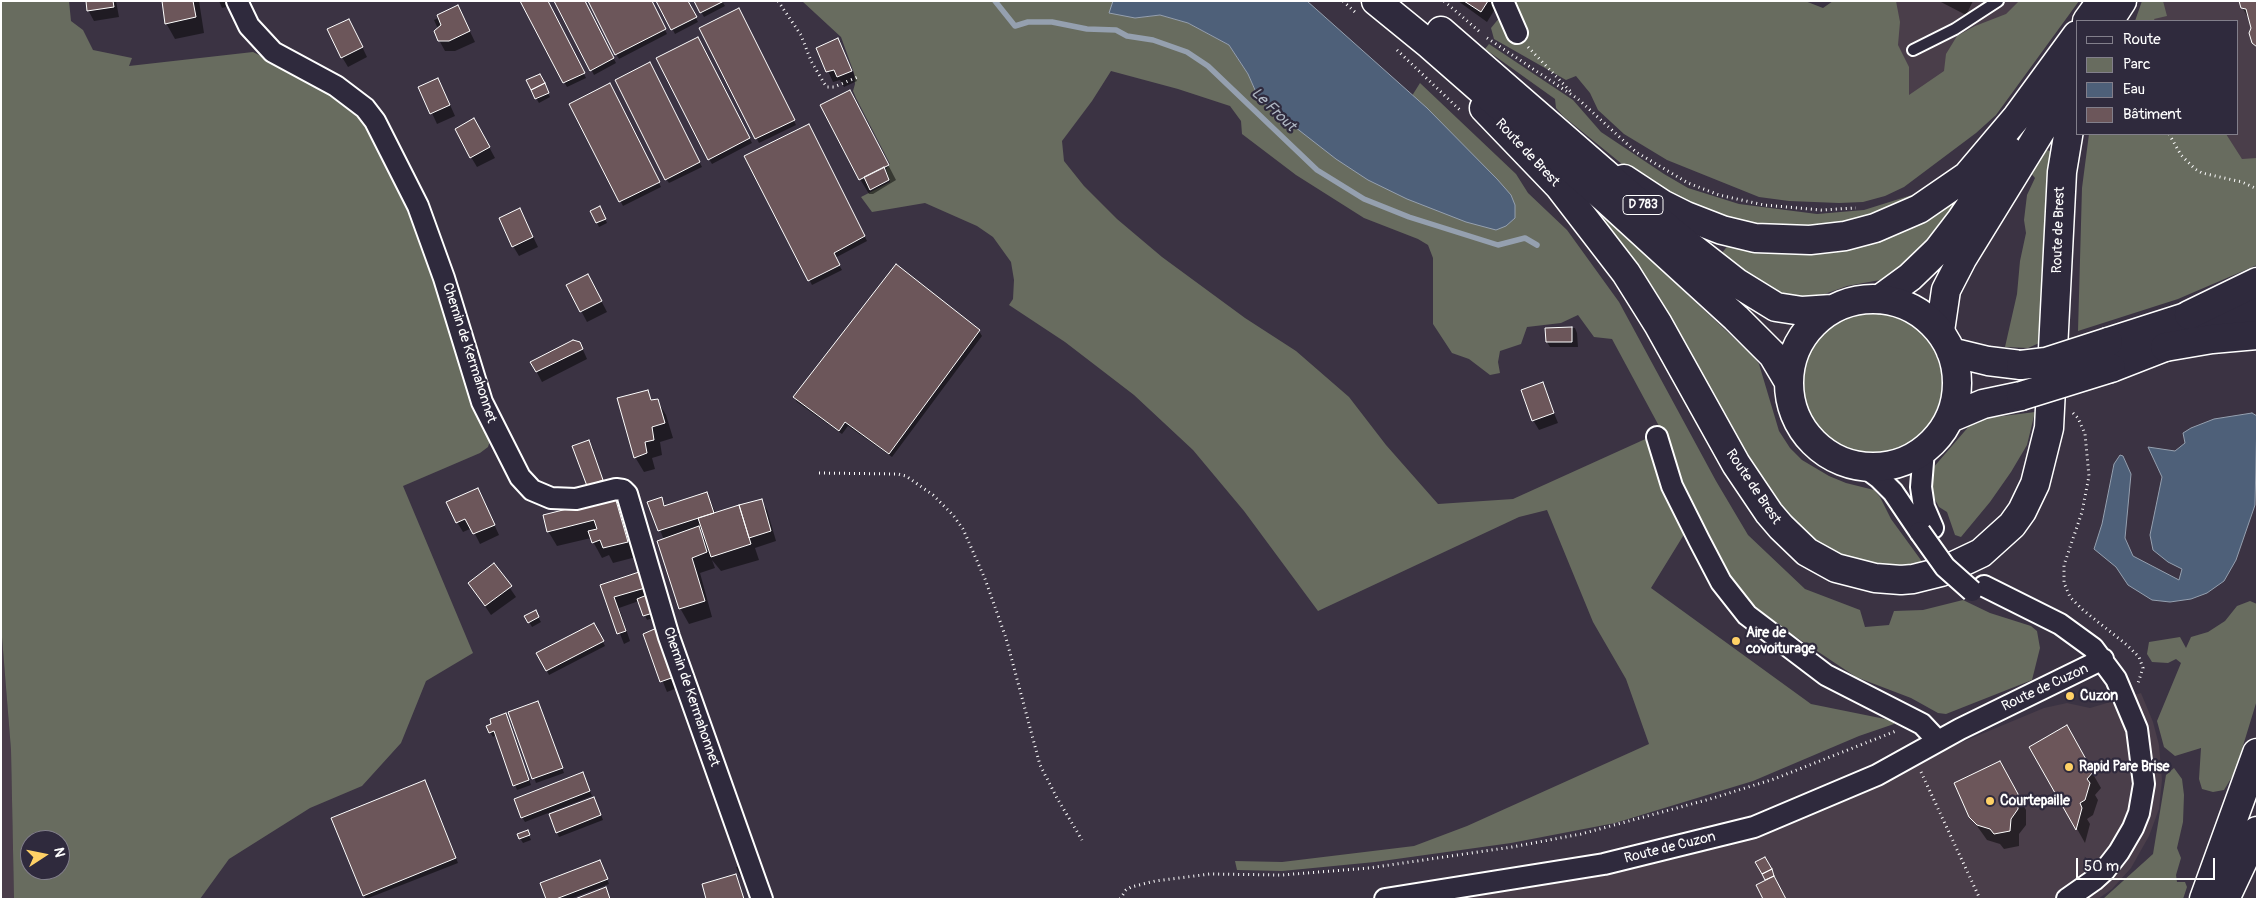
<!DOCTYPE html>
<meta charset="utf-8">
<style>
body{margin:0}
#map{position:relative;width:2258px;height:900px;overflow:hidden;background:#3b3343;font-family:Pangolin,sans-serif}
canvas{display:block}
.frame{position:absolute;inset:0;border:2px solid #fff;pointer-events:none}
.legend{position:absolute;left:2076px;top:20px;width:162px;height:115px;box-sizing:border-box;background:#2f2a3d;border:1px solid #827f8b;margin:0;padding:6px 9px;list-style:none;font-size:15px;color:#fff}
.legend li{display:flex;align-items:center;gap:10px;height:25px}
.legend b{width:25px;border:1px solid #827f8b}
.north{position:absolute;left:20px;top:830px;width:50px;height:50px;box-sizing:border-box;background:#2f2a3d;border:1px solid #827f8b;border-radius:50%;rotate:79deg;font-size:14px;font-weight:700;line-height:20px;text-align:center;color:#fff}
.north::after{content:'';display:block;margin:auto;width:18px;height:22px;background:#ffd166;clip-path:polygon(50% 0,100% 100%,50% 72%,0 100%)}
.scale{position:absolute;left:2076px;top:858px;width:139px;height:22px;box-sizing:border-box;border:2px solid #fff;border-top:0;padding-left:6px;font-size:15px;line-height:18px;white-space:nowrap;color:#fff;-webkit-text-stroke:4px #2f2a3d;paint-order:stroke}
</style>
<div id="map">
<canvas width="2258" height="900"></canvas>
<div class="frame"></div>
<ul class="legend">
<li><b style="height:6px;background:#2f2a3d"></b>Route</li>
<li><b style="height:14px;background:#686c5f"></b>Parc</li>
<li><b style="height:14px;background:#4e6079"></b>Eau</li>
<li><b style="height:14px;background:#6c565a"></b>Bâtiment</li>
</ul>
<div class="north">N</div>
<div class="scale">50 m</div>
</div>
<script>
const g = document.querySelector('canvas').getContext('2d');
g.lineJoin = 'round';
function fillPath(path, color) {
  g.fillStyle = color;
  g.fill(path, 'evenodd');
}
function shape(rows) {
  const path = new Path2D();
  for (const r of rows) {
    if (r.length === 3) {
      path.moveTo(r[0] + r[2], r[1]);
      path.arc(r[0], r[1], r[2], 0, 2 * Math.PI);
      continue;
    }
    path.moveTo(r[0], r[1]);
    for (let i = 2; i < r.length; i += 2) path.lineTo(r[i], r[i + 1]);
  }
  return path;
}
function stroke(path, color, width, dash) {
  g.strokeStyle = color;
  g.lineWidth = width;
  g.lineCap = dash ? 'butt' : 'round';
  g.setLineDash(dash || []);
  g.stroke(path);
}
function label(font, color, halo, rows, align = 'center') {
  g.font = font + ' Pangolin,sans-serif';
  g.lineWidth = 4.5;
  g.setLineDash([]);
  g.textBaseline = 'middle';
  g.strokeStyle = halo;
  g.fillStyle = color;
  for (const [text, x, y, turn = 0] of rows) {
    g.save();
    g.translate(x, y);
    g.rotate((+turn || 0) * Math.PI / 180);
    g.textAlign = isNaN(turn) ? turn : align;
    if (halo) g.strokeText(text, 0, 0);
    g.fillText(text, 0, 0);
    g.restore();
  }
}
const built = shape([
 [1876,1,2073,1,1899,153],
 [2150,1,2257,1,2257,164,2243,160,2209,134,2237,134,2237,21,2151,21],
 [1,625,11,750,14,899,1,899],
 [2141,693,2153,722,2159,745,2162,780,2159,809,2149,836,2131,868,2112,889,2098,899,1435,899,1600,872,1883,780,1960,743,2044,708,2067,703,2090,708]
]);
const green = shape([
 [1,1,69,1,71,21,83,30,93,50,132,58,129,66,253,52,331,91,362,114,415,219,473,397,490,441,488,447,480,453,403,486,473,653,426,681,401,743,362,786,310,808,229,859,200,899,14,899,11,750,1,625],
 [30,840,60,840,60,870,30,870],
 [802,1,1117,1,1135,18,1160,15,1188,23,1229,45,1248,74,1259,99,1410,99,1420,83,1516,174,1528,193,1567,230,1619,302,1716,481,1748,535,1805,589,1860,610,1865,627,1889,625,1894,611,1923,610,1963,600,1990,613,2031,626,2037,631,2040,648,2032,680,1946,714,1938,713,1911,698,1856,677,1787,631,1736,592,1677,476,1666,439,1612,339,1594,337,1578,315,1561,323,1527,327,1521,344,1500,351,1498,362,1500,373,1490,375,1469,359,1452,353,1433,324,1433,258,1428,245,1418,239,1364,218,1296,175,1242,134,1241,121,1230,106,1178,89,1111,71,1092,101,1062,141,1064,161,1084,186,1117,219,1162,257,1245,318,1296,351,1349,397,1386,445,1438,504,1513,499,1652,436,1688,528,1651,588,1811,704,1895,721,1894,724,1859,736,1753,781,1615,823,1511,843,1375,862,1282,871,1237,870,1235,861,1282,862,1414,846,1467,826,1649,744,1626,679,1593,622,1547,510,1519,517,1318,611,1244,511,1193,450,1134,395,1065,342,1009,305,1013,299,1014,280,1011,262,993,237,977,226,925,203,872,212,861,197,890,182,886,169,890,164,856,98,853,91,855,84,854,73,841,37],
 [1506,1,1805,1,1823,8,1833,1,1896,1,1900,22,1898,45,1909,67,1909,95,1944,71,1946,54,1957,36,1975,26,2006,14,2019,1,2079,1,1996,115,1976,133,1904,187,1885,196,1863,202,1839,203,1789,201,1759,197,1667,160,1624,134,1598,110,1590,93,1576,76,1566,80,1494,39,1491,28,1500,17],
 [2142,1,2163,1,2167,16,2154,19,2155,21,2135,21],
 [1489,44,1573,100,1601,132,1664,174,1688,188,1739,204,1817,214,1864,210,1915,194,1964,161,1948,183,1837,232,1722,224,1628,169,1563,116,1556,108,1555,99,1485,49],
 [2089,134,2226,134,2242,159,2257,158,2257,265,2178,299,2078,331,2082,188],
 [2040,148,2057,153,2046,340,2028,348,2005,347,2017,294,2020,261,2026,233,2024,220,2027,195,2035,178,2029,171],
 [1964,193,1931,237,1891,278,1847,286,1808,300,1792,298,1767,287,1747,274,1722,253,1728,245,1771,252,1801,252],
 [1601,202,1689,296,1753,356,1759,364,1779,431,1790,448,1802,460,1829,476,1846,483,1874,490,1880,497,1891,519,1926,567,1893,570,1825,553,1780,513,1590,213],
 [1872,383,70],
 [2035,412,2027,445,2011,472,1990,502,1961,537,1955,535,1947,512,1939,507,1933,496,1931,482,1932,469,1970,425,1979,419],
 [2250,601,2257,604,2257,700,2235,772,2224,790,2213,792,2202,789,2199,779,2201,748,2175,756,2164,747,2157,721,2181,663,2176,659,2168,663,2152,662,2147,654,2149,642,2180,637,2186,648,2191,637,2208,632,2225,621,2237,606],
 [2174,768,2182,779,2184,795,2183,822,2177,848,2181,858,2176,875,2177,882,2185,882,2187,887,2183,899,2103,899,2153,854,2166,775]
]);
const water = shape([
 [1113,1,1307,1,1427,108,1497,179,1511,195,1515,205,1515,218,1506,226,1496,230,1466,222,1407,199,1368,180,1336,159,1259,99,1248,74,1229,45,1188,23,1160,15,1135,18,1109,13,1113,1],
 [2252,413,2257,416,2255,505,2236,560,2224,581,2207,593,2191,599,2170,602,2152,600,2128,585,2116,567,2094,549,2102,524,2114,464,2120,455,2123,456,2131,474,2125,538,2133,556,2179,580,2182,569,2168,562,2153,550,2150,535,2162,477,2148,447,2175,451,2185,443,2183,433,2191,428,2214,419,2252,413]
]);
const shadow = shape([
 [87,1,116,1,119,17,94,21,88,10],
 [162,1,199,1,204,33,175,39,166,23],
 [219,1,229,1,230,6,222,8],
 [521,1,547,1,586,78,567,87],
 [556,1,584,1,616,63,594,75],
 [651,1,667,34,619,59,616,54],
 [658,1,687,1,698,22,675,34],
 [695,1,722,1,725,6,704,17],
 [1458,1,1490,1,1495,9,1487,22],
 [1939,1,1973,1,1966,15],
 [2257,1,2257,49,2253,42,2250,21,2242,7],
 [741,14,796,125,759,143,701,28],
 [463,17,475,42,455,51,445,51,439,40,438,29,434,20,439,18],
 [354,30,367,57,348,67,342,57],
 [838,40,857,81,844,87,840,80,833,82,818,49],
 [701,43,752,143,712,164,709,159],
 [652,68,702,167,669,183,666,179],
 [542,80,550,97,539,103,536,98],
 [420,87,443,89,455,116,437,124],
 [612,89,661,187,623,206,571,104],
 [858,107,896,180,873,194,869,194,860,179],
 [474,119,495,158,477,167,471,157],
 [811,130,867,241,835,258,842,270,812,285,746,157],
 [520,210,538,247,519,256,513,246],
 [592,211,602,212,607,223,599,227],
 [896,266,979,331,982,336,892,457,848,426,842,434,797,402,794,397],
 [593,285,607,312,587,322,568,286],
 [1575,328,1577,333,1578,347,1550,347,1547,342,1547,329],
 [580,343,587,359,542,382,532,363],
 [1542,384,1558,423,1539,430,1533,420],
 [647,391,653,401,657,400,666,415,673,438,660,442,662,455,652,458,655,469,644,472,635,457],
 [589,441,594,450,592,450,604,486,593,495,588,485],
 [478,490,499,535,480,544,472,528,463,532,457,522],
 [707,493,716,514,761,500,767,510,776,541,755,548,759,560,721,571,712,560,715,568,700,573,712,617,689,624,680,608,664,540,649,503,661,499,666,506],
 [703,529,706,540,705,540,699,530],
 [615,499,623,514,636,557,613,563,609,555,602,558,591,538,557,546,548,531],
 [494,565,516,597,491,615,469,583],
 [644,584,655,617,647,620,639,601,619,608,630,641,624,644,601,586],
 [535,612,541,622,532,627,526,616],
 [594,624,605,646,549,675,538,653],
 [644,635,682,686,667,692],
 [538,702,564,773,536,783,510,713],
 [508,719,531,785,517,790,496,735,493,737,490,732],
 [2066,727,2101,788,2095,795,2098,800,2093,815,2087,819,2090,824,2085,843,2031,747],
 [2009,778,2026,810,2026,825,2019,834,2019,846,2004,849,2000,844,1987,840,1970,816],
 [585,779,592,796,525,822,522,817],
 [427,786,458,863,366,899,364,895],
 [596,803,603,820,559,837,550,815],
 [527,831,531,840,523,843,518,835],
 [602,866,609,884,570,899,547,899],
 [740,866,744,875,740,876,736,867]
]);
const stream = shape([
 [995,1,1015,26,1028,22,1052,22,1087,29,1116,30,1127,36,1153,40,1187,52,1208,66,1317,170,1364,199,1409,217,1498,245,1525,238,1537,245]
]);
const building = shape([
 [86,1,113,1,114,7,87,11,86,1],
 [162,1,193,1,196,17,165,24,162,1],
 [520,1,548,1,585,73,563,83,520,1],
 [554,1,585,1,614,58,590,71,554,1],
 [588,1,652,1,666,29,615,55,588,1],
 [656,1,688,1,697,17,671,30,656,1],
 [694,1,724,1,700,13,694,1],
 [1464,1,1488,1,1481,12,1464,1],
 [2239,1,2257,1,2257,47,2252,43,2249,33,2251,28,2246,9,2241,8,2239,1],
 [458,5,470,31,449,41,438,41,434,31,441,25,437,15,458,5],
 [739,8,795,120,755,139,699,28,739,8],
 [349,19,363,47,341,58,327,29,349,19],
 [698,37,750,138,708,160,656,58,698,37],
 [838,38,852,71,837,77,834,70,826,72,816,48,838,38],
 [650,62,700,162,665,180,615,80,650,62],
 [540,74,545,83,531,90,526,80,540,74],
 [438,78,450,105,430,114,418,87,438,78],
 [545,83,549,93,535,99,531,90,545,83],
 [610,83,660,182,619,202,569,104,610,83],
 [850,90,889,165,859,180,820,105,850,90],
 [474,118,490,147,470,158,455,129,474,118],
 [809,124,865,236,834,253,840,265,808,281,744,156,809,124],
 [884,167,889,180,870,190,864,177,884,167],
 [600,206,606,219,596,223,590,211,600,206],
 [520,208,533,237,512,247,499,218,520,208],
 [896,264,980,330,889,454,845,422,839,431,793,397,896,264],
 [588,274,602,301,580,312,566,285,588,274],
 [1572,327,1572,342,1546,342,1545,328,1572,327],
 [573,340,580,342,583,349,536,372,530,362,573,340],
 [1543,382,1554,413,1532,421,1521,390,1543,382],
 [648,390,651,400,658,399,665,423,652,427,654,440,645,442,647,453,634,458,617,398,648,390],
 [589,440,603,480,587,486,572,446,589,440],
 [478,488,495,525,473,534,465,519,456,523,446,502,478,488],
 [707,492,714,513,658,531,647,502,662,497,664,506,707,492],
 [615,497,628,542,603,548,600,540,592,543,588,531,597,529,594,520,547,532,543,515,615,497],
 [762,499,771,531,749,538,739,505,762,499],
 [739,505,751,544,711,557,698,518,739,505],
 [699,526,707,552,692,558,705,601,679,609,657,541,699,526],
 [494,563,512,586,485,606,468,583,494,563],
 [639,572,645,588,614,597,626,631,617,634,600,585,639,572],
 [647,595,653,613,643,616,637,599,647,595],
 [536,610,539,617,528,623,524,616,536,610],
 [594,623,604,641,546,671,536,653,594,623],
 [659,627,677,676,660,682,643,634,659,627],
 [538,701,563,768,532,779,508,712,538,701],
 [506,713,529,780,513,786,494,731,489,733,486,726,491,724,490,719,506,713],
 [2067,725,2093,772,2087,779,2090,783,2085,800,2080,803,2082,808,2076,830,2029,747,2067,725],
 [2000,761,2018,794,2018,809,2011,819,2010,831,1994,834,1990,829,1977,825,1969,817,1954,783,2000,761],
 [583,772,590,791,521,818,514,799,583,772],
 [425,780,456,858,363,896,331,818,425,780],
 [594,797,601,815,556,833,549,814,594,797],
 [528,830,530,835,519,839,517,834,528,830],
 [1765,857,1772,869,1762,874,1755,862,1765,857],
 [600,860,608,879,556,899,546,899,540,883,600,860],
 [1772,869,1774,876,1765,880,1762,874,1772,869],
 [736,874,744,899,706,899,702,884,736,874],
 [1774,876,1786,899,1763,899,1756,885,1774,876],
 [606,887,610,899,575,899,606,887]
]);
const path = shape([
 [778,1,801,35,811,61,824,83,827,87,834,87,860,76],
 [1343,1,1356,13],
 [1444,1,1480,32],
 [1487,38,1578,99,1636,152,1688,183,1719,195,1764,205,1821,210,1856,208],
 [1528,47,1571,92],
 [1397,50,1462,112],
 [2169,134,2181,155,2195,169,2202,173,2242,182,2257,189],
 [2073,413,2078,418,2085,434,2089,476,2082,512,2064,565,2064,583,2070,597,2083,610,2127,645,2139,657,2143,668,2138,683],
 [819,473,898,474,906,476,933,495,953,515,963,529,985,579,1006,638,1040,765,1057,798,1082,840],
 [1921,772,1980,899],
 [1120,899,1126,890,1131,887,1155,881,1210,874,1282,875,1369,868,1512,847,1581,834,1710,799,1774,779,1896,731]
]);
const lane = shape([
 [1913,50,1955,29,1998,1]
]);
const street = shape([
 [237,1,249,26,273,52,336,86,365,108,375,121,418,206,444,278,482,402,520,477,532,490,551,498,576,499,616,489,623,490,627,494,669,637,762,899],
 [1503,1,1517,33],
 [1657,437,1672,486,1699,540,1721,582,1747,615,1826,675,1922,724,1938,741],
 [1924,450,1921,487,1924,507,1933,528],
 [1863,466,1879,478,1893,492,1920,532],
 [1984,586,2060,624,2093,648,2116,679,2137,729,2144,784,2139,813,2133,828,2119,852,2105,870,2094,880,2067,899],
 [1385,899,1604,864,1754,827,1877,775,1960,729,2103,659]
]);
const secondary = shape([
 [2087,21,2100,3],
 [2109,21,2122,1],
 [1484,108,1559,186,1626,273,1658,324,1736,464,1769,513,1781,527,1807,552,1836,568,1875,578,1901,580,1913,579,1941,572,1981,553,2012,525,2022,511,2035,484,2049,428,2062,172,2069,130,2077,106],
 [1624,179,1662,204,1686,216,1722,230,1755,238,1810,240,1845,236,1875,228,1919,209,1967,176,2017,117,2077,35],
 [1880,299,1910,277,1938,250,1961,220,2008,150],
 [1940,331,1946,290,1962,259,2077,72]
]);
const primary = shape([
 [1376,1,1430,45,1607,200,1736,318,1773,355,1789,382],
 [1441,31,1677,236,1737,283,1776,307,1802,311,1832,309],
 [1873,383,84],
 [2108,342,2211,309],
 [1951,352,1988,361,2021,365],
 [2111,368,2257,311],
 [1950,418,1983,404,2021,396]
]);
const highway = shape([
 [2189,315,2257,282],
 [2165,347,2212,339,2257,335],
 [2204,899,2257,753],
 [2225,899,2257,831]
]);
const streetBridge = shape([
 [1920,532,1945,567,1972,591]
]);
const primaryBridge = shape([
 [2021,365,2046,362,2108,342],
 [2021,396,2111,368]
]);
const markers = [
 [1736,641,5,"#ffd166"],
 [2070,696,5,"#ffd166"],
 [2069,767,5,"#ffd166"],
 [1990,801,5,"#ffd166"]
];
const shields = [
 [1643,205,40]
];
const shieldNames = [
 ["D 783",1643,205]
];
const streetNames = [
 ["Route de Brest",1527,153,47],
 ["Route de Brest",2059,230,-88],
 ["Chemin de Kermahonnet",469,353,72],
 ["Route de Brest",1753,487,56],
 ["Route de Cuzon",2045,688,-25],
 ["Chemin de Kermahonnet",691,697,71],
 ["Route de Cuzon",1670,848,-14]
];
const poiNames = [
 ["Aire de",1746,633],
 ["covoiturage",1746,649],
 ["Cuzon",2080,696],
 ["Rapid Pare Brise",2079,767],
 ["Courtepaille",2000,801]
];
const waterNames = [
 ["Le Frout",1273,110,44]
];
fillPath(built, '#4a3e4a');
fillPath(green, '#686c5f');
fillPath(water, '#4e6079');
stroke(water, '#95a0af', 1);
fillPath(shadow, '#0007');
stroke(stream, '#95a0af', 5.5);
fillPath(building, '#6c565a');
stroke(building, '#fff', 1);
stroke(lane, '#fff', 14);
stroke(street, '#fff', 24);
stroke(secondary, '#fff', 31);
stroke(primary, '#fff', 31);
stroke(highway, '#fff', 31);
stroke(path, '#fff', 3, [1, 4]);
stroke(lane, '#2f2a3d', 10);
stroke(street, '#2f2a3d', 20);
stroke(secondary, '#2f2a3d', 28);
stroke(primary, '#2f2a3d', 28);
stroke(highway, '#2f2a3d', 28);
stroke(streetBridge, '#fff', 24, []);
stroke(primaryBridge, '#fff', 31, []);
stroke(streetBridge, '#2f2a3d', 20);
stroke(primaryBridge, '#2f2a3d', 28);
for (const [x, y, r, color] of markers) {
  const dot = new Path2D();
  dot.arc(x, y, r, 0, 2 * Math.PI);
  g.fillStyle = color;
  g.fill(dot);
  stroke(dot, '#2f2a3d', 2);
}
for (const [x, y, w] of shields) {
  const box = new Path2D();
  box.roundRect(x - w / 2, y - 9.5, w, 19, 4);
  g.fillStyle = '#2f2a3d';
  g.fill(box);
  stroke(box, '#fff', 1);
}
label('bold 12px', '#fff', null, shieldNames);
label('14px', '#fff', '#2f2a3d', streetNames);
label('bold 14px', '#fff', '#2f2a3d', poiNames, 'left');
label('italic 15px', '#afb7c3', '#2f2a3d', waterNames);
</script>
